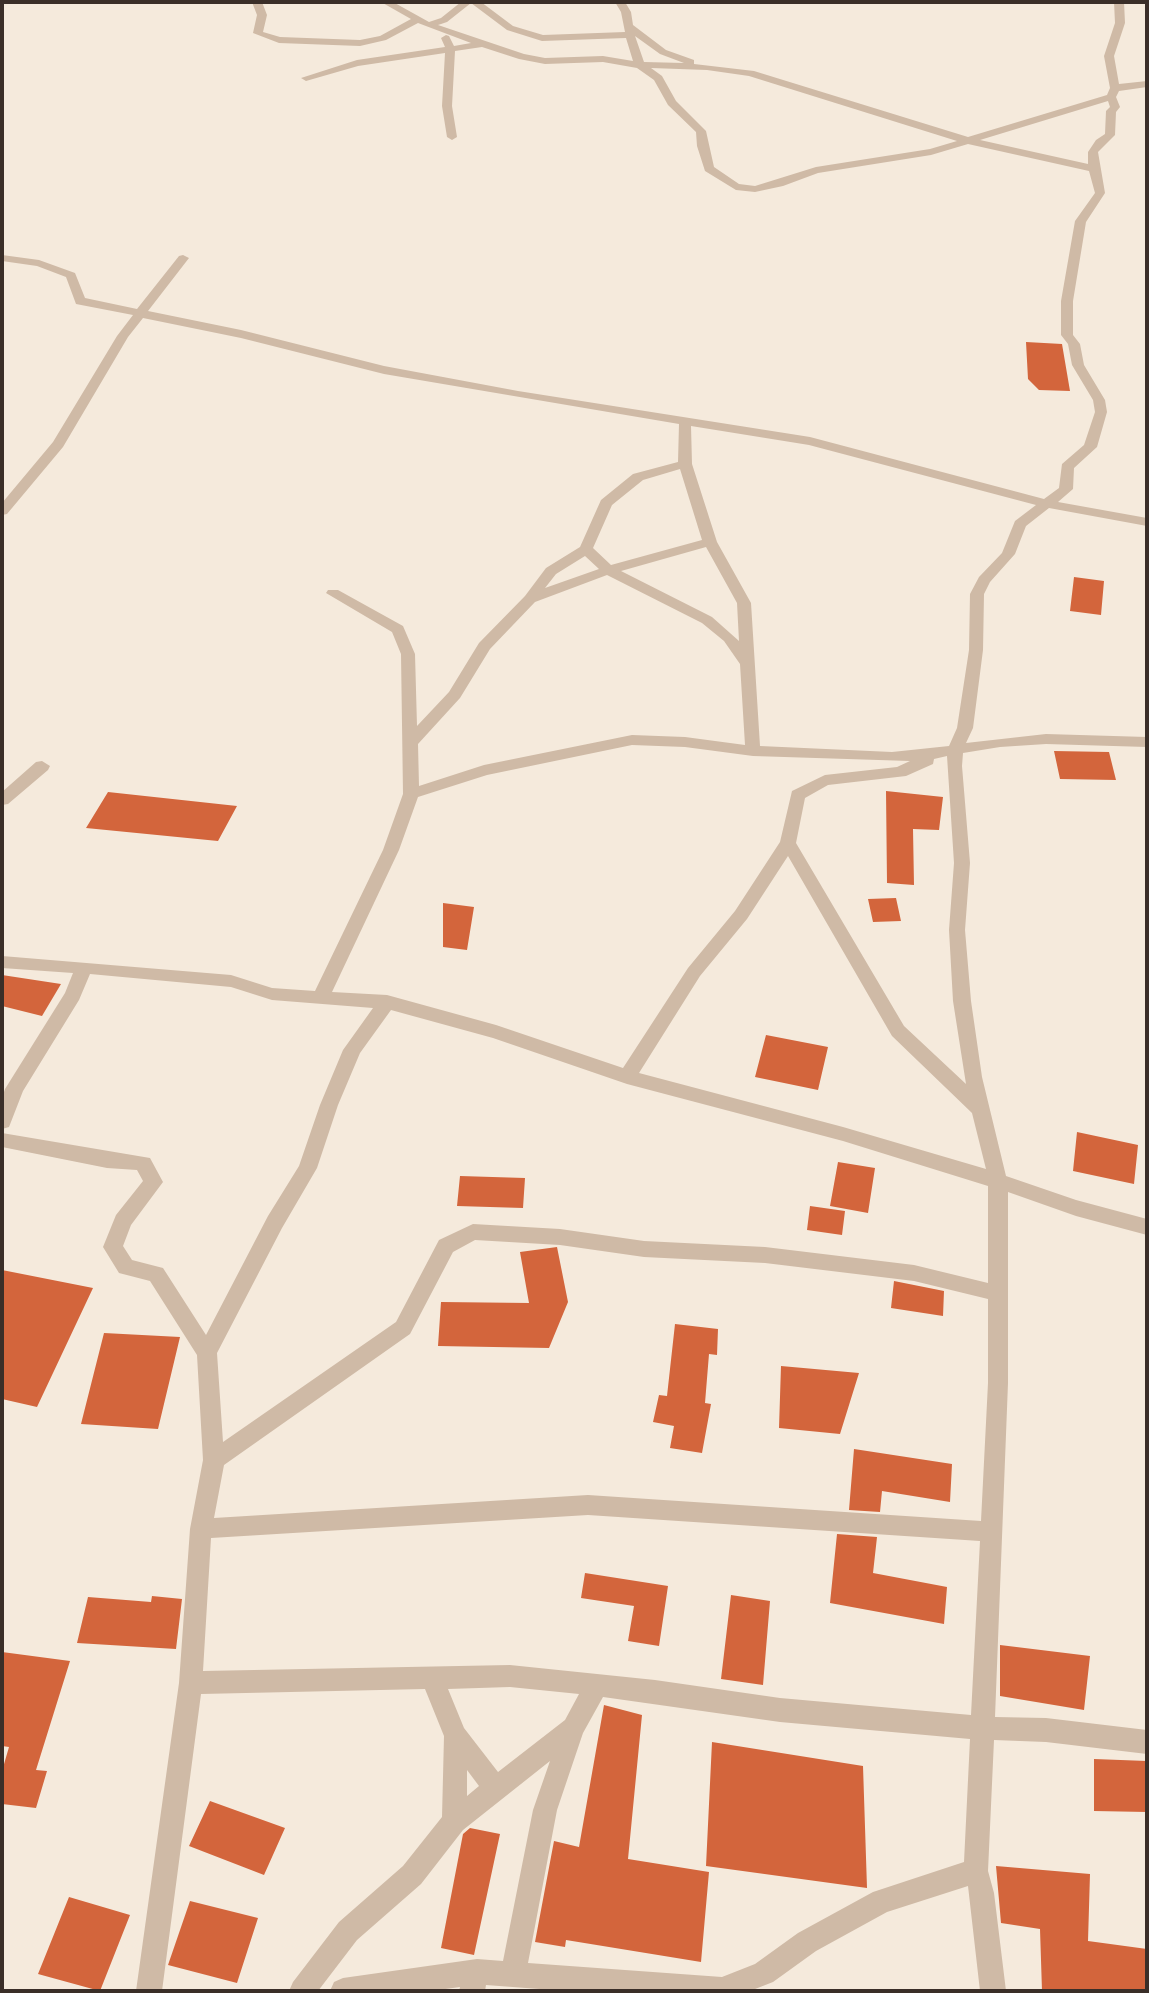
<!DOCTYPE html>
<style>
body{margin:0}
#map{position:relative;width:1149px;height:1993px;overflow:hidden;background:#f5eadc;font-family:Quicksand,sans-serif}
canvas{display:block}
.frame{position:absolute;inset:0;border:4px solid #3a2e28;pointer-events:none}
</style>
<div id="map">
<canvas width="1149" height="1993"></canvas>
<div class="frame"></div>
</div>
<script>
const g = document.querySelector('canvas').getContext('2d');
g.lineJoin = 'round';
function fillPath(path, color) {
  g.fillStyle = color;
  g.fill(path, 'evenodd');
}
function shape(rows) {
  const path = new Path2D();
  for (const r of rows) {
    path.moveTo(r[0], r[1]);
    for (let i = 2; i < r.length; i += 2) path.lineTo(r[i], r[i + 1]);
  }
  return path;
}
const building = shape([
 [1026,342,1062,344,1070,391,1039,390,1028,379],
 [1074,577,1104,581,1101,615,1070,611],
 [1054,751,1109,752,1116,780,1060,779],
 [886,791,943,797,939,830,913,829,914,885,887,883],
 [108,792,237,806,218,841,86,828],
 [896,898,901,921,873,922,868,899],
 [443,903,474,907,467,950,443,947],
 [2,975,61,984,42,1016,2,1006],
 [766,1035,828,1047,818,1090,755,1077],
 [1077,1132,1138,1145,1134,1184,1073,1171],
 [838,1162,875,1168,868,1213,830,1206],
 [460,1176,525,1178,523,1208,457,1206],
 [810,1206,845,1211,842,1235,807,1230],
 [557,1247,568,1302,549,1348,438,1346,441,1302,529,1303,520,1252],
 [2,1270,93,1288,37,1407,2,1399],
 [894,1281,944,1291,943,1316,891,1308],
 [675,1324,718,1329,717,1355,709,1354,705,1403,711,1404,702,1453,670,1448,674,1426,653,1422,659,1395,667,1396],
 [104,1333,180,1337,158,1429,81,1424],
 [781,1366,859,1373,840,1434,779,1428],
 [854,1449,952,1464,950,1502,882,1491,880,1512,849,1510],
 [837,1534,877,1537,873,1573,947,1587,944,1624,830,1603],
 [585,1573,668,1586,659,1646,628,1641,634,1606,581,1598],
 [731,1595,770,1601,763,1685,721,1679],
 [152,1596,182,1599,176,1649,77,1643,88,1597,151,1602],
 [1000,1645,1090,1656,1084,1710,1000,1696],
 [2,1652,70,1661,36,1770,47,1771,36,1808,2,1804,2,1771,9,1747,2,1746],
 [604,1705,642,1715,628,1859,709,1872,701,1962,566,1940,565,1947,535,1942,554,1841,579,1847],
 [712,1742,863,1766,867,1888,706,1866],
 [1094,1759,1147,1761,1147,1812,1094,1811],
 [210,1801,285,1828,264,1875,189,1846],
 [470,1828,500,1834,474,1955,441,1948,463,1834],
 [996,1866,1090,1874,1088,1941,1147,1949,1147,1991,1042,1991,1040,1929,1001,1923],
 [69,1897,130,1915,100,1991,38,1974],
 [190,1901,258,1918,237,1983,168,1965]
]);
const minor = shape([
 [252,2,262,2,267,15,263,32,280,37,360,40,380,36,411,19,381,2,393,2,429,22,441,18,461,2,481,2,513,26,543,35,625,32,621,12,615,2,625,2,631,12,633,25,666,50,694,60,694,64,754,71,968,137,1107,95,1110,88,1104,56,1115,23,1114,2,1124,2,1125,23,1114,56,1119,84,1147,81,1147,87,1119,91,1116,97,1120,107,1116,112,1115,135,1098,152,1105,193,1086,222,1073,301,1073,335,1080,344,1084,365,1105,400,1107,412,1097,447,1074,468,1073,489,1058,502,1147,518,1147,526,1049,508,1026,526,1015,554,990,582,984,594,983,650,973,728,966,743,1046,734,1147,737,1147,747,1046,744,1000,747,963,753,962,766,970,863,965,930,971,1001,982,1077,1006,1176,1076,1200,1147,1219,1147,1235,1076,1216,1008,1192,1008,1383,995,1717,1046,1718,1147,1730,1147,1754,1046,1742,994,1740,988,1871,994,1893,1006,1991,980,1991,968,1886,887,1912,816,1951,773,1982,750,1991,566,1991,486,1985,485,1991,459,1991,460,1987,431,1991,330,1991,334,1982,343,1978,477,1959,503,1961,533,1810,550,1761,463,1830,421,1884,357,1940,318,1991,289,1991,293,1982,339,1922,403,1866,442,1817,444,1736,425,1689,201,1694,162,1991,136,1991,179,1683,190,1529,203,1460,197,1355,150,1281,119,1273,103,1247,116,1215,143,1181,137,1170,107,1168,2,1147,2,1133,150,1158,163,1182,131,1225,123,1246,132,1260,163,1268,206,1335,268,1216,299,1166,320,1105,343,1050,373,1008,272,1000,231,987,90,974,79,1000,23,1091,9,1127,2,1129,2,1098,5,1089,65,993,73,973,2,968,2,956,231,975,272,988,315,991,383,850,403,794,401,654,392,632,326,593,328,590,338,590,403,626,415,654,417,726,449,692,479,643,525,596,546,568,580,547,601,500,633,474,678,462,679,424,384,374,241,338,143,318,128,337,63,447,7,514,2,515,2,503,53,442,117,336,133,315,76,304,66,277,37,266,2,261,2,255,39,260,75,273,85,298,137,309,179,256,183,255,189,258,148,311,241,330,384,366,518,391,810,437,1044,499,1059,488,1062,464,1084,445,1095,412,1093,400,1072,365,1068,344,1061,335,1061,301,1075,221,1095,193,1089,171,968,144,931,155,818,173,783,186,755,192,736,190,705,171,697,146,696,132,668,105,654,80,637,68,603,62,545,64,519,59,482,47,455,51,452,106,457,137,452,140,447,137,442,106,445,53,358,66,306,81,301,78,357,60,445,47,441,38,446,35,449,36,454,46,471,43,418,23,386,40,360,46,279,43,253,33,257,15,252,2],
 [471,3,507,30,542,41,626,38,633,61,603,56,545,58,524,54,438,25,447,22,471,3],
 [635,36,660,54,684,63,644,62,635,36],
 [651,68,707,70,749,76,957,141,930,149,816,167,755,186,739,184,714,167,706,131,676,101,662,76,651,68],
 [1108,101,1110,107,1106,111,1105,134,1096,140,1088,152,1088,164,980,140,1108,101],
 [691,426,809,445,1036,505,1015,521,1002,553,979,577,970,594,969,650,957,728,949,746,892,752,760,746,751,603,717,542,692,464,691,426],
 [680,469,702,540,611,565,593,548,612,505,643,480,680,469],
 [706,547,737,603,739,641,712,617,621,571,706,547],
 [585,556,599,569,545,588,556,574,585,556],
 [607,575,702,623,724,641,740,664,745,745,685,737,632,735,484,765,419,786,418,744,460,698,490,649,535,602,607,575],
 [632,745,685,747,753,756,910,761,897,767,825,775,792,791,780,842,735,911,688,968,623,1068,496,1025,387,995,332,992,399,850,418,797,487,775,632,745],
 [947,756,954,863,949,930,953,1001,966,1084,904,1026,796,843,805,798,828,785,906,776,933,764,934,759,947,756],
 [788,856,892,1036,972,1113,986,1169,843,1127,639,1073,700,976,747,919,788,856],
 [391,1010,493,1038,627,1084,843,1141,988,1186,988,1283,914,1265,765,1247,644,1241,560,1229,473,1224,439,1240,396,1322,223,1442,217,1353,282,1228,317,1168,338,1105,360,1053,391,1010],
 [475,1240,560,1245,644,1257,765,1263,914,1281,988,1299,988,1383,981,1521,588,1495,214,1518,224,1465,410,1334,453,1252,475,1240],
 [588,1515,980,1541,971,1715,780,1698,655,1680,510,1665,203,1671,211,1538,588,1515],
 [510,1687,579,1694,565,1720,498,1772,464,1728,448,1689,510,1687],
 [603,1697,780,1722,970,1739,964,1862,873,1892,798,1933,755,1964,722,1977,528,1963,557,1810,583,1733,603,1697],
 [467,1770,479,1786,467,1796,467,1770],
 [42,761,50,766,48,770,8,804,2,805,2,792,36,762,42,761]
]);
fillPath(building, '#d3653c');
fillPath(minor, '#cfbaa6');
</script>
